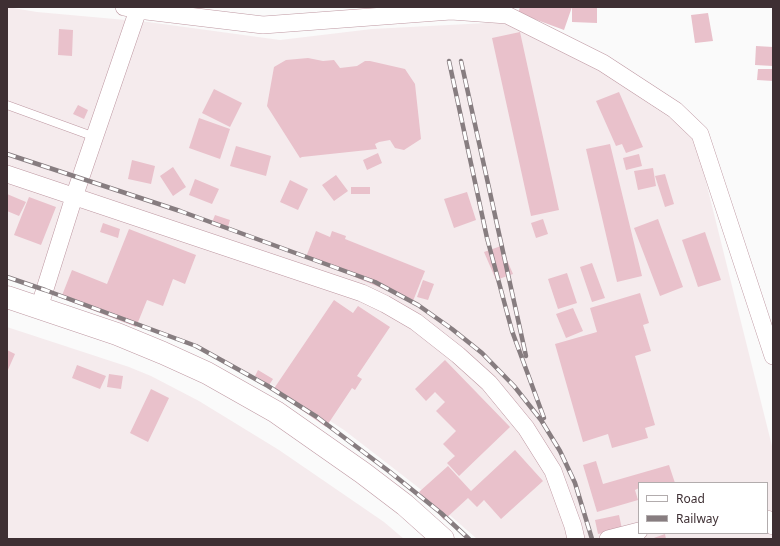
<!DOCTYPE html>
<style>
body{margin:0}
#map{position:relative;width:780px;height:546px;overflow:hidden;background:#fafafa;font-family:"Noto Sans",sans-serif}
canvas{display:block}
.frame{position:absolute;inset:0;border:8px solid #3e2f33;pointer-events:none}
.legend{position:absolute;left:638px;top:482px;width:130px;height:52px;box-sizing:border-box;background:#fff;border:1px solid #b2acad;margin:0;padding:5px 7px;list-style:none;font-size:12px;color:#3e2f33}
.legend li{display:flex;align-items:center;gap:8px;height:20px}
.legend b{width:20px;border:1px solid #b2acad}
</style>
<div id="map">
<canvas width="780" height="546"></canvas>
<div class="frame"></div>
<ul class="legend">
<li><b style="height:5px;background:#fff"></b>Road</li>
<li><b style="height:5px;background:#877d80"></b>Railway</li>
</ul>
</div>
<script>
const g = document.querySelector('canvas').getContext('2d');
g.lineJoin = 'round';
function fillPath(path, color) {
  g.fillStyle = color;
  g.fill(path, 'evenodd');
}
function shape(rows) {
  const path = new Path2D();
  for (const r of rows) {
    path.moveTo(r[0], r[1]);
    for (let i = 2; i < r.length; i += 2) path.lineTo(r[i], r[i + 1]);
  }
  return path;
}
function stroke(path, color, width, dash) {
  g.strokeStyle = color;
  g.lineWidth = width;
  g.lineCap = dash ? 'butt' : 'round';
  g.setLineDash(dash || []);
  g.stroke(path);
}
const built = shape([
 [7,7,37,12,148,22,280,40,372,29,506,22,566,48,694,134,773,450,773,539,477,539,419,488,344,430,279,388,201,349,7,278],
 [639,483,767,483,767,533,639,533],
 [7,327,129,367,151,376,199,401,279,450,384,522,404,539,7,539]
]);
const building = shape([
 [520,7,572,7,564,30,518,13],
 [572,7,597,7,597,23,572,22],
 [708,13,713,41,695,43,691,15],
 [59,29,73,30,72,56,58,55],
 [520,32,559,210,531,216,492,38],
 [756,46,773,47,773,66,755,65],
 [308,58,323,61,334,60,340,68,357,66,365,61,370,61,405,69,415,84,421,139,404,150,395,148,390,140,379,142,375,144,377,149,302,157,300,158,267,106,274,67,286,60],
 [758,69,773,69,773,81,757,80],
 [214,89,242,103,230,127,202,113],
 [619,92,643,147,626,153,622,144,616,146,596,101],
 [78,105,88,110,84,119,73,114],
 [199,118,230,129,220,159,189,148],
 [610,144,642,276,617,282,586,149],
 [236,146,271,156,266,176,230,166],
 [378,153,382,163,367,170,363,160],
 [639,154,642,166,626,170,623,158],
 [132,160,155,166,151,184,128,179],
 [173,167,186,187,173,196,160,176],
 [653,168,656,186,638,190,634,171],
 [665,174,674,204,665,207,655,176],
 [336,175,348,191,334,201,322,185],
 [195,179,219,189,212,204,189,195],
 [290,180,308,189,298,210,280,202],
 [351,187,370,187,370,194,351,194],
 [467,192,476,220,454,228,444,199],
 [7,194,26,202,19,216,7,211],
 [29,197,56,207,41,245,14,235],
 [215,215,230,220,227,230,211,225],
 [543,219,548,234,536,238,531,223],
 [658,219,683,287,660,296,634,228],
 [103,223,120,229,118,238,100,232],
 [129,229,196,255,185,284,173,279,163,306,147,300,136,327,61,298,72,270,107,284],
 [316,231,330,237,332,231,346,236,345,239,425,271,413,301,306,257],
 [705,232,721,280,698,287,682,240],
 [501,246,513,274,496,280,484,252],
 [592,263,605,298,592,302,580,267],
 [567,273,577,303,558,309,548,279],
 [423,280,434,284,428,300,417,297],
 [640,293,649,323,643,325,651,351,635,356,655,425,645,428,648,438,612,448,608,434,583,442,555,344,597,332,590,308],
 [334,300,353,313,358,306,390,327,357,376,362,379,355,390,352,388,326,427,273,390],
 [573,308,583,331,566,338,556,314],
 [7,350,15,354,7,372],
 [445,360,510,427,459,476,447,463,455,456,443,444,456,431,436,411,445,402,435,392,426,401,415,389],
 [77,365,106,376,100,389,72,378],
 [258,370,273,379,269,385,255,376],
 [109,374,123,376,121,389,107,387],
 [151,389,169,398,148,442,130,433],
 [515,450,543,481,501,519,484,500,477,507,468,498,444,520,419,492,448,466,471,491],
 [596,461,603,484,669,465,675,483,639,483,639,488,635,490,638,500,597,512,583,465],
 [619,515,622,529,598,534,595,520],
 [665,534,666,539,651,539]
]);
const service = shape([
 [7,105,95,137]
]);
const minor = shape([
 [124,7,138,10,263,25,451,11,507,15,603,63,675,110,700,134,773,356],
 [7,174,362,293,385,304,416,322,458,355,489,383,526,428,553,471,573,526,576,539],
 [39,308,74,197,138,10],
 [767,519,773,526],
 [608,539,639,531]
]);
const primary = shape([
 [7,297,117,334,163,353,207,373,276,412,363,473,405,505,443,539]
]);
const rail = shape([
 [449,61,487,238,512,331,544,418],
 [461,61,526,356],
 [7,154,180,211,375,282,418,305,452,329,482,353,514,386,541,420,560,451,575,483,592,539],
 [7,277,45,290,196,346,268,386,317,417,390,472,441,513,469,539]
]);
fillPath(built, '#f5ebed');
fillPath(building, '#e9c1cb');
stroke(service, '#be98a2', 9);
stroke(minor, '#be98a2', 18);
stroke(primary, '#be98a2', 23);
stroke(service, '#fff', 8);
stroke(minor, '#fff', 17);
stroke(primary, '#fff', 22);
stroke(rail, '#877d80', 4.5);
stroke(rail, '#fff', 3, [9]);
</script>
